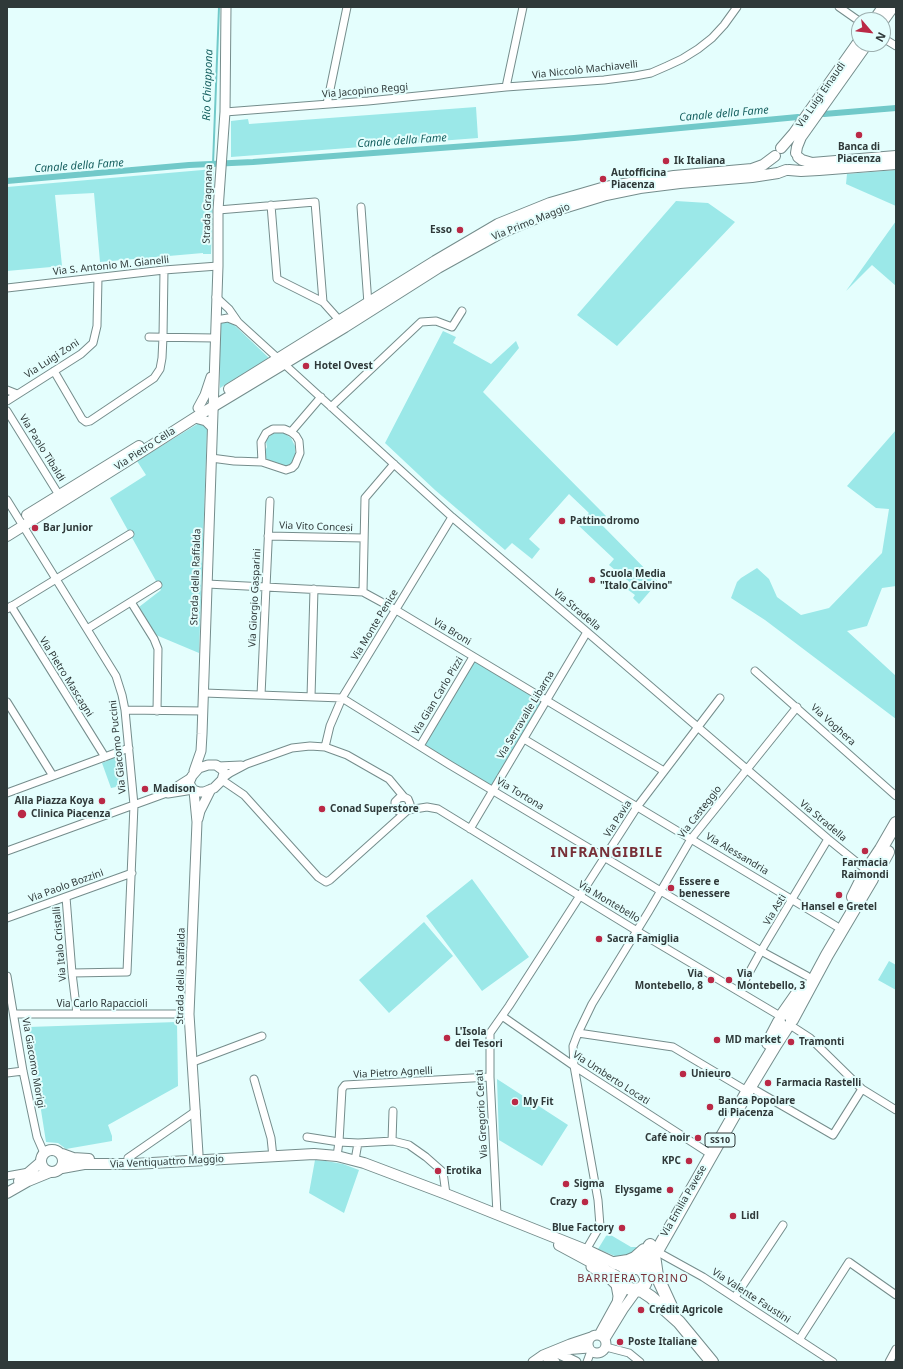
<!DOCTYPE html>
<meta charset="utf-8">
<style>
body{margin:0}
#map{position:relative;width:903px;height:1369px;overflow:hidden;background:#e4fefd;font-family:"Noto Sans",sans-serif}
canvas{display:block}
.frame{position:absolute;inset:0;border:8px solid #2f3939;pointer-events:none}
.north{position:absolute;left:851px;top:12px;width:40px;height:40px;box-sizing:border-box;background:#e4fefd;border:1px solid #9cafaf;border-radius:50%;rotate:118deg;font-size:11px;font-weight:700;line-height:16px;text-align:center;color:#2f3939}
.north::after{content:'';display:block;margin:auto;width:14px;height:18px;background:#ba2946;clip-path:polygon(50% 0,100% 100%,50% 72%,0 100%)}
</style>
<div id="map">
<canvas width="903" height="1369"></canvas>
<div class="frame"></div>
<div class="north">N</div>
</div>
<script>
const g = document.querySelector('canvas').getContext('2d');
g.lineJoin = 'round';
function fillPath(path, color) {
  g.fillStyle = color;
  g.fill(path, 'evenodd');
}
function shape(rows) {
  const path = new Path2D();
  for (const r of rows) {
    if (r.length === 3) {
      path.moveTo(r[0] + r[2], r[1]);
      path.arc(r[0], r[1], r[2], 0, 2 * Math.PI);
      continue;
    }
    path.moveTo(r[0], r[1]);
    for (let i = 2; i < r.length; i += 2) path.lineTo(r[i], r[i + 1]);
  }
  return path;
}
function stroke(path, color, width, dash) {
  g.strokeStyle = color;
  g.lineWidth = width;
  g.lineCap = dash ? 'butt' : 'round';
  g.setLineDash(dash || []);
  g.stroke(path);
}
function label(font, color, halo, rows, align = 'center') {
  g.font = font + ' "Noto Sans",sans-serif';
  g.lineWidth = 4;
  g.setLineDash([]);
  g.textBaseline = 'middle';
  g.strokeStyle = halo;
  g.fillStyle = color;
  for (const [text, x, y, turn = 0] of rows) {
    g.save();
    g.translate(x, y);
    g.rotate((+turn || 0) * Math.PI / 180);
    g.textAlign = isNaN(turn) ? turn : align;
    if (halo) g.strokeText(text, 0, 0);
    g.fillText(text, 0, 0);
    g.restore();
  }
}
const green = shape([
 [476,107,478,138,231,157,231,121,248,119,249,124],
 [214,169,211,254,203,254,203,253,100,262,94,193,55,195,62,266,7,271,7,187],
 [896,170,896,206,846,184,847,174],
 [676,201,708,203,735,222,617,346,577,315],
 [896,221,896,286,872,265,846,291],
 [224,321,230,321,269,358,220,388,220,324],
 [443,331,456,337,453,343,491,364,516,341,519,348,483,392,606,516,600,523,658,582,639,604,633,598,635,595,627,589,632,584,609,565,614,559,578,525,589,513,569,494,529,539,540,549,532,559,512,543,505,550,435,490,385,443],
 [199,423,207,426,207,430,199,653,156,635,139,607,161,590,110,498,146,475,137,461],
 [896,430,896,586,882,588,867,626,847,631,896,676,896,719,765,620,731,598,737,582,741,578,757,568,769,579,777,597,801,615,829,608,882,553,889,509,876,508,847,486],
 [276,432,284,433,291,438,295,446,295,460,292,464,286,466,269,461,265,457,264,453,267,447,266,442,267,438],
 [475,660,543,702,492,787,424,746],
 [121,755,125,785,111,788,102,763],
 [472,879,529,957,482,991,426,916],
 [424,922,453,956,389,1013,359,980],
 [889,961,896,965,896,990,878,980],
 [177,1022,178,1086,108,1125,112,1136,112,1141,66,1149,58,1143,46,1142,28,1027],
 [497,1079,568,1125,542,1166,499,1140],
 [315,1160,326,1161,343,1164,359,1170,344,1213,309,1193],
 [609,1234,631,1247,636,1247,637,1248,633,1253,622,1259,598,1249,606,1236]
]);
const stream = shape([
 [213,164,219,7]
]);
const canal = shape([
 [824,114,896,108],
 [7,181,189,165,253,162,574,138,798,117]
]);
const minor = shape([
 [839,7,859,21],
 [883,38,896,46],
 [506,87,523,7],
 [327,104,347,7],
 [225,112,368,101,506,87,604,80,635,76,651,73,667,66,682,59,698,49,712,38,724,25,737,7],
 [271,205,277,279,323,302,340,321],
 [361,207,368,304],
 [218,210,315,202,323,302],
 [7,288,164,270,218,266],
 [216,297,229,309,238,322,452,517,587,632,828,839,865,869],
 [216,320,228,318,238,322],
 [149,337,215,338],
 [54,371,82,419,86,422,90,421,154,378,160,369,162,358,163,337,164,270],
 [7,390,17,394],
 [7,401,81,354,93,343,97,326,98,278],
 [331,407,421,322,436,321,452,327,462,311],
 [7,411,59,495],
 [291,432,321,397],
 [211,458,234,461,262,462,286,470,292,468,295,465,300,453,299,441,296,436,291,432,284,429,273,429,266,433,261,442,262,462],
 [7,500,116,676,122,695,125,710,134,805,127,972,72,973],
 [268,536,364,538],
 [207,584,363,592,396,610,664,771],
 [363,592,365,498,394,464],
 [131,602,154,639,158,649,157,711],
 [11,606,105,757],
 [7,609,130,534],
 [87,629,158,585],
 [755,671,896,796],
 [204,693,342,698,450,765,761,951,807,976],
 [261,695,270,501],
 [311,697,314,589],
 [7,702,53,776],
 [125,710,203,711],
 [524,739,836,926],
 [420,746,473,657],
 [325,747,330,726,342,698,452,517],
 [218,766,241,765],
 [223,778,230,773,247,764,292,748,310,746,325,747,347,755,389,779,404,797],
 [222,780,244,795,318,877,326,882,330,880,408,810,410,804,408,799,404,797,399,798,395,802,395,807,398,811,405,811],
 [7,793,129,748],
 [168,794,193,790],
 [408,810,427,807,438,809,637,931,780,1016],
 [470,829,587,632],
 [7,851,164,794,191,777],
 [66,897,72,973,77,1014],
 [7,918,132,873],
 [7,976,23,1071,37,1137,44,1153],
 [739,991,761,951,828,839],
 [14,1014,189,1014],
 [502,1016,574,1066,712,1155],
 [790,1025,810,1038,862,1089,896,1110],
 [578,1033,673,1047,742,1088],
 [193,1062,262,1036],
 [7,1073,23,1071],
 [254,1079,271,1138,273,1157],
 [750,1087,833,1135,862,1089],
 [307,1137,339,1142,358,1143,393,1141,409,1145,426,1157,443,1172,446,1194],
 [392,1141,393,1111],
 [337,1156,339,1142,342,1089,345,1085,490,1077],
 [128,1158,196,1111],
 [355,1160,358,1143],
 [7,1176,29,1172],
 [497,1214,490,1077,490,1033,509,1006,637,807,720,698],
 [586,1250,600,1226,598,1200,574,1066,573,1046,578,1033,592,1004,649,911,691,839,797,707],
 [656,1251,703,1277,833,1362],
 [735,1297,783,1225],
 [799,1340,849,1262,896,1295],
 [606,1347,629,1353,640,1362],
 [587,1362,591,1351],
 [889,1362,896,1349]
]);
const tertiary = shape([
 [198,408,205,395,211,377],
 [195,418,206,421,212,427],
 [208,765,216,765,223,770,224,773,222,780,214,788,204,792,199,792,193,790,189,783,192,776,199,768,208,765],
 [194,771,201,751,202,734,218,266,218,210,225,112,226,7],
 [194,791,197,822,189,1014,198,1154],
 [198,819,200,811,211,789],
 [591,1267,611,1280,616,1285,618,1296,617,1304],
 [597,1344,9],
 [599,1335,626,1286],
 [605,1339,624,1308,637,1290],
 [563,1350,589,1348],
 [553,1351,576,1362],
 [543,1355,555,1362],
 [533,1362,543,1355,570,1344,591,1337]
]);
const secondary = shape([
 [874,20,883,7],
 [883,21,893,7],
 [781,148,794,133,859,41],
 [796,153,797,147,801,137,867,44],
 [798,157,802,160,812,163,896,156],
 [789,170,801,171,819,170,896,164],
 [229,389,435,261,498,224,550,203,605,187,674,176,752,169,763,165,775,156],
 [27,515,139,446],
 [7,536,124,463,204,412,345,327,438,268,501,233,554,211,606,195,640,188,680,183,752,177,778,173,786,170],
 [52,1161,11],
 [62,1154,73,1158,89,1159],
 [62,1168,84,1164,134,1164,314,1154,337,1156,364,1163,446,1194,591,1252,629,1270],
 [19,1181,41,1162],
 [7,1193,28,1181,50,1172],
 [559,1245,624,1280]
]);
const primary = shape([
 [869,867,881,849,896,823],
 [877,872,888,852],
 [853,897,864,875],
 [783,1014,797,994],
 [792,1020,827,955,872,879],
 [768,1043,779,1022],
 [654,1255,657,1276,674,1313],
 [615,1263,628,1261,635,1258,644,1250],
 [636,1268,650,1245],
 [635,1279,11],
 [644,1274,750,1087,776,1044,787,1027],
 [637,1290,642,1291,651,1297,679,1322,712,1362]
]);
const markers = [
 [859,135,4,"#ba2946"],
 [666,161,4,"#ba2946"],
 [603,179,4,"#ba2946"],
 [460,230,4,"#ba2946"],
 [306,366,4,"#ba2946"],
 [562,521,4,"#ba2946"],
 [35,528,4,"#ba2946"],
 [592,580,4,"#ba2946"],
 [145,789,4,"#ba2946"],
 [102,801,4,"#ba2946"],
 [322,809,4,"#ba2946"],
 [22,814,5,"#ba2946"],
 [865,851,4,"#ba2946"],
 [671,888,4,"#ba2946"],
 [839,895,4,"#ba2946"],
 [599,939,4,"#ba2946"],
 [711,980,4,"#ba2946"],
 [729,980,4,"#ba2946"],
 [447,1038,4,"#ba2946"],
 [717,1040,4,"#ba2946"],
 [791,1042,4,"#ba2946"],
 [683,1074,4,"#ba2946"],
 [768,1083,4,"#ba2946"],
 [515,1102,4,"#ba2946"],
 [710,1107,4,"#ba2946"],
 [698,1138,4,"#ba2946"],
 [689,1161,4,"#ba2946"],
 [438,1171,4,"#ba2946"],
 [566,1184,4,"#ba2946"],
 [670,1190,4,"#ba2946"],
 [585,1202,4,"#ba2946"],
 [733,1216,4,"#ba2946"],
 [622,1228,4,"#ba2946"],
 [641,1310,4,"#ba2946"],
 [620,1342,4,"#ba2946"]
];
const shields = [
 [720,1140,30]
];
const shieldNames = [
 ["SS10",720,1140]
];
const streetNames = [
 ["Via Niccolò Machiavelli",585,70,-6],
 ["Via Jacopino Reggi",365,91,-5],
 ["Via Luigi Einaudi",821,95,-55],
 ["Strada Gragnana",208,204,-88],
 ["Via Primo Maggio",531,222,-22],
 ["Via S. Antonio M. Gianelli",111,266,-6],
 ["Via Luigi Zoni",52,359,-33],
 ["Via Paolo Tibaldi",42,448,58],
 ["Via Pietro Cella",145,449,-33],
 ["Via Vito Concesi",316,527,2],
 ["Strada della Raffalda",196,577,-88],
 ["Via Giorgio Gasparini",255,598,-87],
 ["Via Stradella",577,610,40],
 ["Via Monte Penice",375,625,-59],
 ["Via Broni",452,632,31],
 ["Via Pietro Mascagni",66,677,58],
 ["Via Gian Carlo Pizzi",438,696,-59],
 ["Via Serravalle Libarna",526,715,-59],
 ["Via Voghera",833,725,42],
 ["Via Giacomo Puccini",118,747,-96],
 ["Via Tortona",520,794,31],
 ["Via Casteggio",700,812,-52],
 ["Via Pavia",618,819,-57],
 ["Via Stradella",823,821,40],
 ["Via Alessandria",737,854,31],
 ["Via Paolo Bozzini",66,886,-20],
 ["Via Montebello",609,902,31],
 ["Via Asti",775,910,-59],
 ["Via Italo Cristalli",60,944,-95],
 ["Strada della Raffalda",181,976,-89],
 ["Via Carlo Rapaccioli",102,1004],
 ["Via Giacomo Morigi",33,1063,80],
 ["Via Pietro Agnelli",393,1073,-3],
 ["Via Umberto Locati",611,1078,33],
 ["Via Gregorio Cerati",482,1114,-93],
 ["Via Ventiquattro Maggio",167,1162,-3],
 ["Via Emilia Pavese",684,1201,-60],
 ["Via Valente Faustini",751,1296,33]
];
const poiNames = [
 ["Banca di",859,147,"center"],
 ["Piacenza",859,159,"center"],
 ["Ik Italiana",674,161],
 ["Autofficina",611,173],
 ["Piacenza",611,185],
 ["Esso",452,230,"right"],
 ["Hotel Ovest",314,366],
 ["Pattinodromo",570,521],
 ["Bar Junior",43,528],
 ["Scuola Media",600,574],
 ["\"Italo Calvino\"",600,586],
 ["Madison",153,789],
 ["Alla Piazza Koya",94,801,"right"],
 ["Conad Superstore",330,809],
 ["Clinica Piacenza",31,814],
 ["Farmacia",865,863,"center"],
 ["Raimondi",865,875,"center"],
 ["Essere e",679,882],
 ["benessere",679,894],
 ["Hansel e Gretel",839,907,"center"],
 ["Sacra Famiglia",607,939],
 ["Via",703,974,"right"],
 ["Montebello, 8",703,986,"right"],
 ["Via",737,974],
 ["Montebello, 3",737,986],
 ["L'Isola",455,1032],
 ["dei Tesori",455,1044],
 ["MD market",725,1040],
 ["Tramonti",799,1042],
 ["Unieuro",691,1074],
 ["Farmacia Rastelli",776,1083],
 ["Banca Popolare",718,1101],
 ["di Piacenza",718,1113],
 ["My Fit",523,1102],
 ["Café noir",690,1138,"right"],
 ["KPC",681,1161,"right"],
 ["Erotika",446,1171],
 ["Sigma",574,1184],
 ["Elysgame",662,1190,"right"],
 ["Crazy",577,1202,"right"],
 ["Lidl",741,1216],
 ["Blue Factory",614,1228,"right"],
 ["Crédit Agricole",649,1310],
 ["Poste Italiane",628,1342]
];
const waterNames = [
 ["Rio Chiappona",208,85,-88],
 ["Canale della Fame",724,114,-5],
 ["Canale della Fame",402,141,-4],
 ["Canale della Fame",79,166,-4]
];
const neighbourhoodNames = [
 ["BARRIERA TORINO",633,1279]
];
const districtNames = [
 ["INFRANGIBILE",607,853]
];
fillPath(green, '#9be8e8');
stroke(stream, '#71c9c9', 2);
stroke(canal, '#71c9c9', 6);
stroke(minor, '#758d8c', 9);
stroke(tertiary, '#758d8c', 11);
stroke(secondary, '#758d8c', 12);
stroke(primary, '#758d8c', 14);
stroke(minor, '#fff', 7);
stroke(tertiary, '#fff', 9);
stroke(secondary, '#fff', 10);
stroke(primary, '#fff', 12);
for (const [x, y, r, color] of markers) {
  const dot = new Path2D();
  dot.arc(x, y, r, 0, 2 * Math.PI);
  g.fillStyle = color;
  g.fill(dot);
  stroke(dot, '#e4fefd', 1.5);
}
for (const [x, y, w] of shields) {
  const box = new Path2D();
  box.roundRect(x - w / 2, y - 7, w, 14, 3);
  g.fillStyle = '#e4fefd';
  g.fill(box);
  stroke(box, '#2f3939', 1);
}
label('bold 9px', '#2f3939', null, shieldNames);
label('10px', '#2f3939', '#e4fefd', streetNames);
label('bold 10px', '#2f3939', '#e4fefd', poiNames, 'left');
label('italic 11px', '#155f5f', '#e4fefd', waterNames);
g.letterSpacing = '1px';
label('11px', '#783038', '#e4fefd', neighbourhoodNames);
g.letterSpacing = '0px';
g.letterSpacing = '1px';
label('bold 14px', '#783038', '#e4fefd', districtNames);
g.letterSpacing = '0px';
</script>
